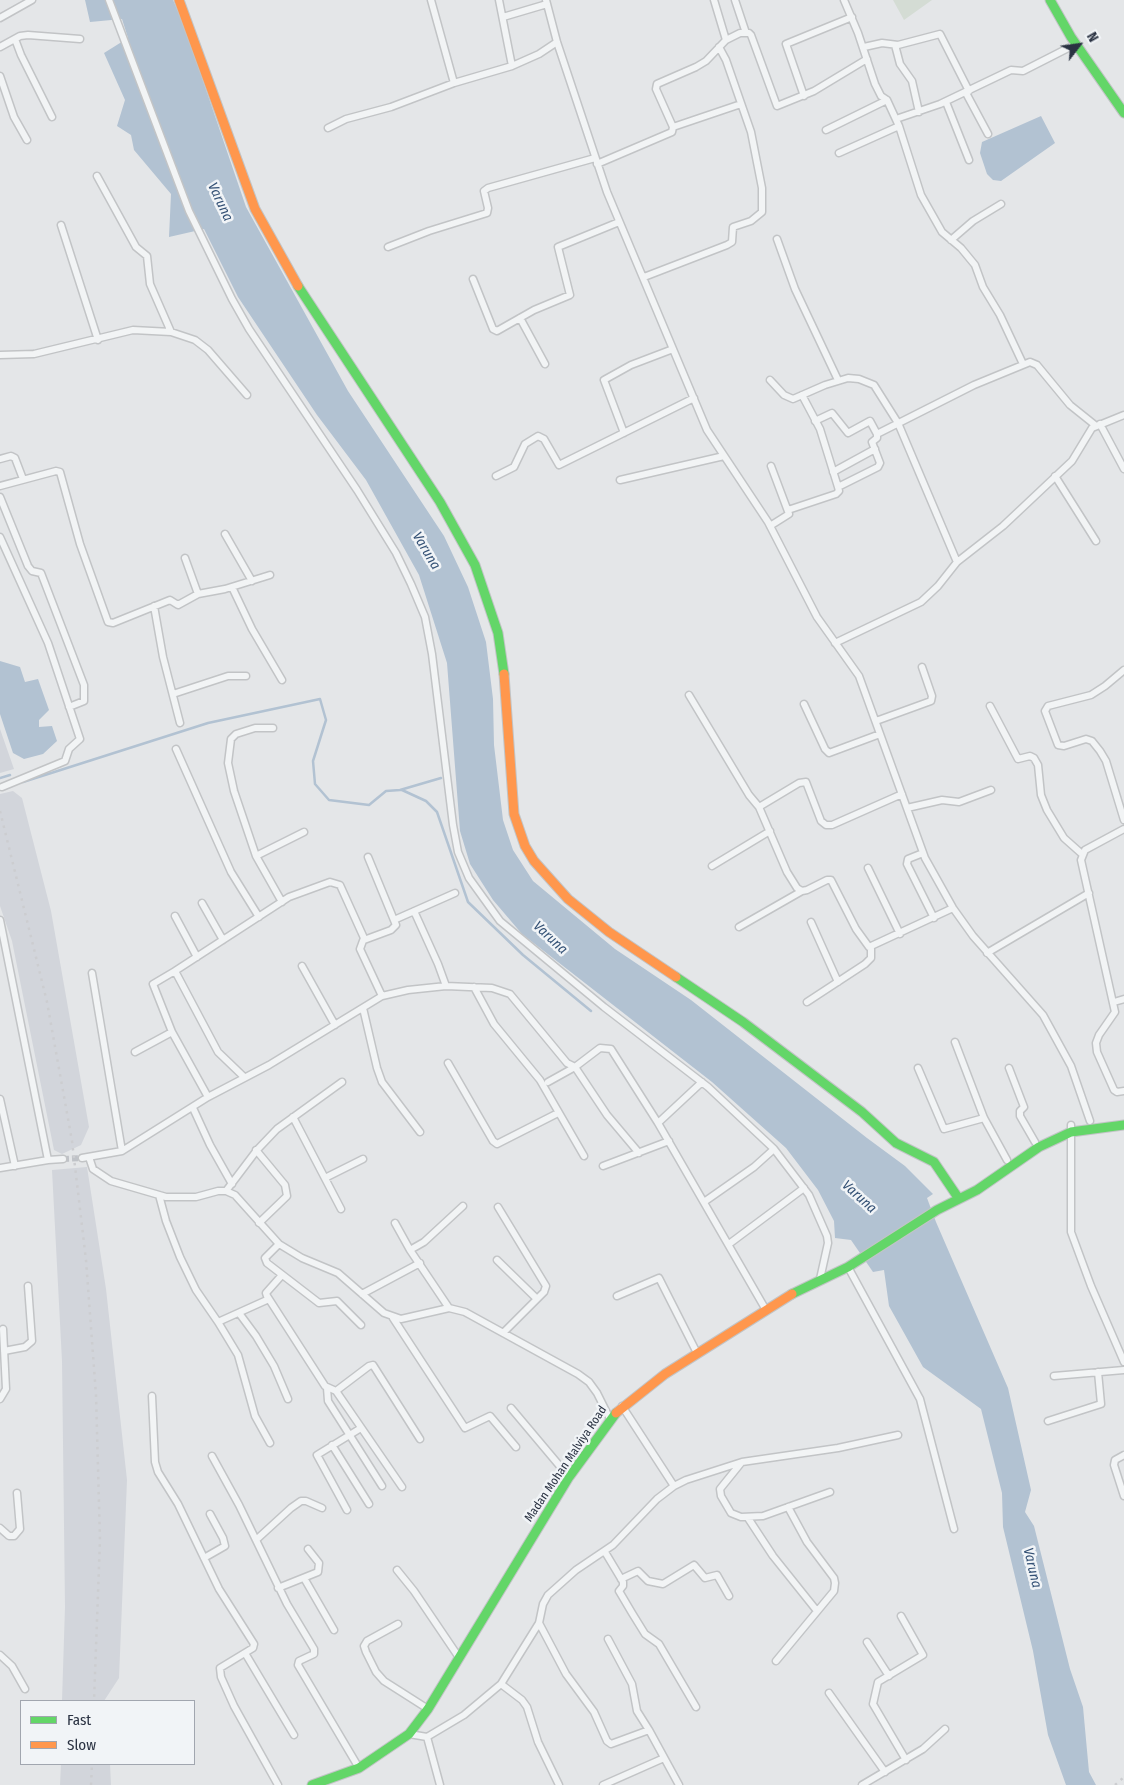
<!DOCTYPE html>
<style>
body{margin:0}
#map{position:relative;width:1124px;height:1785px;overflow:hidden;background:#e4e6e8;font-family:"Fira Sans Condensed",sans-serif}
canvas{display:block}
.legend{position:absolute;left:20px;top:1700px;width:175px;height:65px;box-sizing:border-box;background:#f1f4f7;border:1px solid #a1a6af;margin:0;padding:6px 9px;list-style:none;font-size:15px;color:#2a3242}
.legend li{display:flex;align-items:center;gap:10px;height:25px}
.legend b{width:25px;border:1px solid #a1a6af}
.north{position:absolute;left:1054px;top:20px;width:50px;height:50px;-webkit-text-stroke:4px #f1f4f7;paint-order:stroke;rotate:60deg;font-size:14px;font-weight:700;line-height:20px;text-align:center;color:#2a3242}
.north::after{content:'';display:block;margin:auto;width:18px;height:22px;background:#2a3242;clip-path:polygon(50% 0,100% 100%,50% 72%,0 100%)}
</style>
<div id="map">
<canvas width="1124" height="1785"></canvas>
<ul class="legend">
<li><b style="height:6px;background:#63d668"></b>Fast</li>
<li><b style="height:6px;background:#ff974d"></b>Slow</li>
</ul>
<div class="north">N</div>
</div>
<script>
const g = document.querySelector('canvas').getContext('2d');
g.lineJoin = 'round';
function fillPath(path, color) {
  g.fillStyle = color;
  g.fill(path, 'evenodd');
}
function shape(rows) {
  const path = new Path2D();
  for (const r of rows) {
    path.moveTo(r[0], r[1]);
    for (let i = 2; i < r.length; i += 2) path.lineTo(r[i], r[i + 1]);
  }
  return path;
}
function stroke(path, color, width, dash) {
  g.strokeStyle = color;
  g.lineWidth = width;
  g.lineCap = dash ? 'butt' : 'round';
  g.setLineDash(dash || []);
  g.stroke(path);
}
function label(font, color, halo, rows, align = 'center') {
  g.font = font + ' "Fira Sans Condensed",sans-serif';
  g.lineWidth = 5;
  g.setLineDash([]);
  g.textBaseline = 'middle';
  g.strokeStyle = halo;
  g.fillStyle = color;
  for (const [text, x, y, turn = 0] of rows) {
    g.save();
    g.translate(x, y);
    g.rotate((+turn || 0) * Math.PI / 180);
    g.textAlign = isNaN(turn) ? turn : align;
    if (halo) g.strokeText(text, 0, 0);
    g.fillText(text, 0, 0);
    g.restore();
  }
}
const built = shape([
 [0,729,14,769,0,773],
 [13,791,22,798,51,911,89,1127,81,1145,62,1154,54,1150,12,941,0,906,0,794],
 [87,1167,106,1289,127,1480,119,1678,104,1701,62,1701,65,1607,62,1361,52,1170],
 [61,1764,110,1764,111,1785,60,1785]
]);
const green = shape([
 [893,0,932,0,904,20]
]);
const water = shape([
 [85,0,173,0,184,25,246,207,348,391,444,536,468,587,486,642,493,699,494,745,503,820,513,850,533,881,615,949,691,1000,867,1138,905,1166,933,1194,927,1198,936,1222,1008,1388,1031,1490,1025,1512,1034,1526,1070,1669,1083,1707,1089,1772,1096,1785,1066,1785,1048,1735,1033,1651,1003,1527,1002,1493,981,1409,923,1367,889,1306,884,1270,873,1272,851,1240,835,1238,834,1221,818,1190,786,1148,712,1082,522,934,493,900,470,864,460,831,447,663,419,575,366,480,317,415,238,297,204,229,169,237,171,194,134,150,131,135,117,126,125,100,104,53,128,38,122,19,90,22],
 [1041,116,1055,143,1001,181,993,180,987,174,980,153,982,142],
 [0,661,20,667,25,682,38,679,49,710,39,720,39,727,52,726,57,741,43,754,24,759,13,753,0,714]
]);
const stream = shape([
 [0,778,10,775],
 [23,782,208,723,320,699,326,720,313,761,315,784,329,800,369,805,386,791,400,790,441,778],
 [402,790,426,801,437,812,468,902,523,955,591,1011]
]);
const streetTunnel = shape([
 [63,1159,82,1158]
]);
const street = shape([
 [109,0,189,211,232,299,249,329,357,490,396,553,411,584,425,617,432,654,453,825,458,852,469,878,500,921,604,1007,708,1087,774,1149,809,1195,827,1236,828,1243,820,1279],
 [431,0,454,83],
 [499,0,512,66],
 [546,0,557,42,607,192,707,430,768,522,817,617,859,676,925,858,953,908,973,936,1043,1015,1071,1066,1090,1121],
 [714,0,726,40],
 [735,0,746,33],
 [844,0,858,33,875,84,881,96,887,100,899,126,921,195,942,232,961,248,975,265,983,287,1000,315,1023,364],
 [503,17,547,4],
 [0,18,32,0],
 [15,39,21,55,52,117],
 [895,45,900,64,912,81,919,112],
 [0,47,20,36,28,35,80,39],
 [864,47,882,43,898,45,940,34,969,91],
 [0,76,14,117,27,140],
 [966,93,988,134],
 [804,96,786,44,852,17],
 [946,102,969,160],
 [896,119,940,104,1011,70,1023,71,1076,44],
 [673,127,741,104],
 [328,128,346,119,391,107,454,83,512,66,539,54,557,42],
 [826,130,887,100],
 [839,153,899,126],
 [597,164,672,132,673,127,656,89,657,84,696,67,706,61,726,40,740,33,749,33,751,35,777,106,814,91,867,59],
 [97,176,136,247,147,256,150,284,171,332],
 [61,225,98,340],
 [777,239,795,289,838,380],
 [951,240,973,221,1001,204],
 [388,247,429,231,487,213,488,208,484,191,488,188,595,158],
 [644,277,727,245,732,242,733,227,751,221,762,212,762,188,751,132,726,60,719,47],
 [473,279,493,329,497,331,534,310,570,295,558,247,619,222],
 [520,318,545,364],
 [0,355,34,354,133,330,171,332,195,340,208,350,247,395],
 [770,380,784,395,793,399,825,385,848,378,859,379,874,385,898,423,957,562],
 [802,395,820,429,838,487,878,467,880,463,872,442,877,438,877,434,974,385,1030,362,1037,365,1070,405,1095,425],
 [815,421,832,413,848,433,870,421,877,434],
 [1100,424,1124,469],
 [624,433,604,380,631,365,673,349],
 [0,459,11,456,15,458,23,479],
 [833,472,875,449],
 [496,476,514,467,525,444,538,436,544,439,559,465,694,398],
 [1055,476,1096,541],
 [620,480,724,456],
 [0,486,56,471,60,472,80,544,108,622,113,623,170,600,178,605,198,594,225,589,270,575],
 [0,497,28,566,32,571,41,573,84,685,84,701,69,707],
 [788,510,836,494,839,491,838,487],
 [770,526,789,514,771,466],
 [225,534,252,581],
 [0,537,48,643,80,739,69,749,65,761,2,787],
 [185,558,198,594],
 [232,587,252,629,282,680],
 [154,606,163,657,180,723],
 [835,643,921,602,938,586,957,562,1003,526,1072,461,1092,428,1124,415],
 [1124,670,1105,686,1091,695,1048,706,1045,711,1058,745,1064,746,1086,739,1092,741,1100,751,1106,761,1124,820],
 [173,694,228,676,246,676],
 [689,695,749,795,759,807,799,783,806,782,821,821,826,825,832,825,902,794],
 [804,704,825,749,829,753,880,734],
 [990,706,1018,759,1030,756,1034,758,1038,765,1041,795,1047,810,1064,838,1082,854],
 [876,721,931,701,932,696,922,667],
 [273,728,255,728,236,734,231,739,228,763,234,791,256,856,282,902],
 [176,749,231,872,259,917],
 [759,807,787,872,797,888,802,891,807,890,827,880,831,880,856,929,869,947,953,908],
 [907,808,942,800,959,802,991,790],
 [1124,829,1085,850,1081,860,1115,1012,1099,1035,1096,1043,1097,1052,1114,1090,1117,1092,1124,1091],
 [923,853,908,859,907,864,934,918],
 [256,856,304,832],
 [712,866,770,831],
 [868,868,900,934],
 [202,903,223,940],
 [414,911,438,964,446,986],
 [175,916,197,957],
 [0,920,48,1160,0,1168],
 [394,920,455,893],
 [811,922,838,982],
 [739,927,802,891],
 [364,940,391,930,396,925,368,857],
 [987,953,1089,893],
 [302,966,335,1025],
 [92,973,122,1151],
 [474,987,494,1024,540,1080,584,1156],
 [807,1002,865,964,871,958,871,948],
 [1114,1002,1124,999],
 [363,1008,377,1068,382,1082,420,1132],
 [172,1032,153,984,175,971],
 [955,1042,984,1118,1007,1160],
 [135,1052,172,1032,208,1097],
 [448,1063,493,1141,497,1144,558,1113],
 [918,1068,944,1129,984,1118],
 [1009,1068,1024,1107,1020,1111,1020,1116,1035,1142],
 [244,1077,218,1052,175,971,289,897,330,882,340,885,364,938,360,949,382,996],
 [548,1082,575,1067,607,1115,639,1153],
 [0,1099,15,1166],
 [193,1108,210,1145,232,1184],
 [293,1117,341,1209],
 [658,1123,702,1082],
 [1071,1125,1071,1232,1091,1286,1124,1362],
 [256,1150,285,1185,287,1196,259,1223],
 [89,1157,93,1169,111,1181,166,1197,196,1197,218,1191,226,1191,235,1195,279,1244,302,1258,338,1273,384,1313,401,1319,449,1308,465,1312,578,1374,589,1382,597,1393,610,1419],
 [82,1158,122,1151,208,1097,269,1065,382,996,408,990,446,986,492,988,510,994,567,1063,575,1067,600,1048,611,1049,658,1123,766,1310],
 [48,1160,63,1159],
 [603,1166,669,1141],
 [325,1178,363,1159],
 [226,1191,257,1150,277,1129,342,1082],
 [159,1195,166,1221,180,1257,196,1290,218,1322],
 [704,1202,754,1167,774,1149],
 [498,1207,546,1286,544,1292,503,1333],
 [395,1223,410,1250,449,1308],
 [279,1244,265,1258,267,1263,319,1303,337,1301,361,1325],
 [729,1244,804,1188],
 [410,1250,424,1242,463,1206],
 [497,1260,537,1299],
 [848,1267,920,1399,954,1529],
 [282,1275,266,1293,267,1296,325,1386,336,1391,402,1487],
 [362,1294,420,1263],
 [617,1296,659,1278,697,1353],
 [269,1299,218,1322,238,1355,255,1416,270,1443],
 [239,1313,256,1336,274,1366,288,1399],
 [393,1318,465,1428,490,1416,516,1447],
 [4,1351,25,1347,32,1341,28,1286],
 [1054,1376,1124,1370],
 [327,1388,328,1401,382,1486],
 [336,1391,369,1366,373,1365,420,1439],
 [152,1396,155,1462,158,1472,178,1504,219,1589,254,1644,253,1648,220,1668,221,1677,234,1706,278,1785],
 [0,1399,6,1389,3,1329],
 [622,1406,674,1486],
 [511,1408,569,1477],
 [1048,1421,1101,1404,1098,1372],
 [332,1445,369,1504],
 [1124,1455,1115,1460,1114,1465,1124,1496],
 [212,1456,239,1505,287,1604,314,1649,314,1654,299,1661,298,1665,359,1768],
 [741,1463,720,1489,721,1496,731,1513,741,1517,763,1516,830,1492],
 [347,1510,317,1455,361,1428],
 [748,1518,773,1556,817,1611],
 [0,1528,9,1536,14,1536,20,1529,17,1493],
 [256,1540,291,1508,301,1501,306,1501,322,1508],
 [605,1552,623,1582,623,1586,619,1591,632,1613,645,1634,659,1644,696,1707],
 [204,1558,225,1546,223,1538,210,1514],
 [397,1570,414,1591,458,1656],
 [304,1578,334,1630],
 [621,1579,638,1571,648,1581,663,1584,694,1565,705,1578,717,1575,729,1596],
 [278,1588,318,1572,319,1563,308,1549],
 [901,1616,923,1655,878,1682,873,1704,906,1760],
 [539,1623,566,1674,594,1712,607,1741,611,1744,649,1730,679,1785],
 [398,1624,367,1641,364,1646,366,1652,376,1672,384,1681,428,1709],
 [608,1639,632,1684,637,1711,649,1730],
 [867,1642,889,1676],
 [245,1653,294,1735],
 [0,1655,12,1666,25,1689],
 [776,1661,834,1591,835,1583,834,1578,807,1542,788,1507],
 [501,1684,522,1700,527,1707,538,1742,559,1785],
 [829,1693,885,1772],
 [409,1734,427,1737,464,1715,501,1684,539,1623,543,1604,548,1595,576,1570,613,1545,657,1499,674,1486,686,1480,742,1462,838,1448,898,1435],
 [427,1737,440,1785],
 [603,1785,664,1758],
 [862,1785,923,1749,945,1729]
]);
const fast = shape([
 [1050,0,1071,37,1124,113],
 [298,286,440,502,475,565,498,633,504,674],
 [676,977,743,1022,862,1112,896,1143,934,1162,959,1199],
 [792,1294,848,1267,937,1210,977,1190,1039,1147,1071,1132,1124,1125],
 [312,1785,359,1768,409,1734,428,1709,569,1477,616,1413]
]);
const slow = shape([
 [179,0,255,209,298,286],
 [504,674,514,814,525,846,534,861,568,899,609,932,676,977],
 [616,1413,665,1374,792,1294]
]);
const rail = shape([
 [0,811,47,1002,72,1141,86,1260,96,1395,100,1540,94,1701],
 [91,1785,92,1764],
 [1115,1785,1124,1777]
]);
const streetNames = [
 ["Madan Mohan Malviya Road",566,1464,-56]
];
const waterNames = [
 ["Varuna",220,202,65],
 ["Varuna",426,551,59],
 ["Varuna",550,938,43],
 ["Varuna",859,1197,42],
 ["Varuna",1032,1568,77]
];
fillPath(built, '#d2d5db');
fillPath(green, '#d4dcd4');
fillPath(water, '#b2c2d2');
stroke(stream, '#b2c2d2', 2.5);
stroke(streetTunnel, '#bfc2c7', 6, [6, 3]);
stroke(street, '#c2c4c6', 9);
stroke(fast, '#c2c4c6', 11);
stroke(slow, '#c2c4c6', 11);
stroke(street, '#f2f4f5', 6);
stroke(fast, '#63d668', 9);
stroke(slow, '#ff974d', 9);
stroke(rail, '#cccdd0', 2.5, [2.5, 5]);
label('12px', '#2a3242', '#f1f4f7', streetNames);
label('italic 14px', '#345175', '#f1f4f7', waterNames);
</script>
